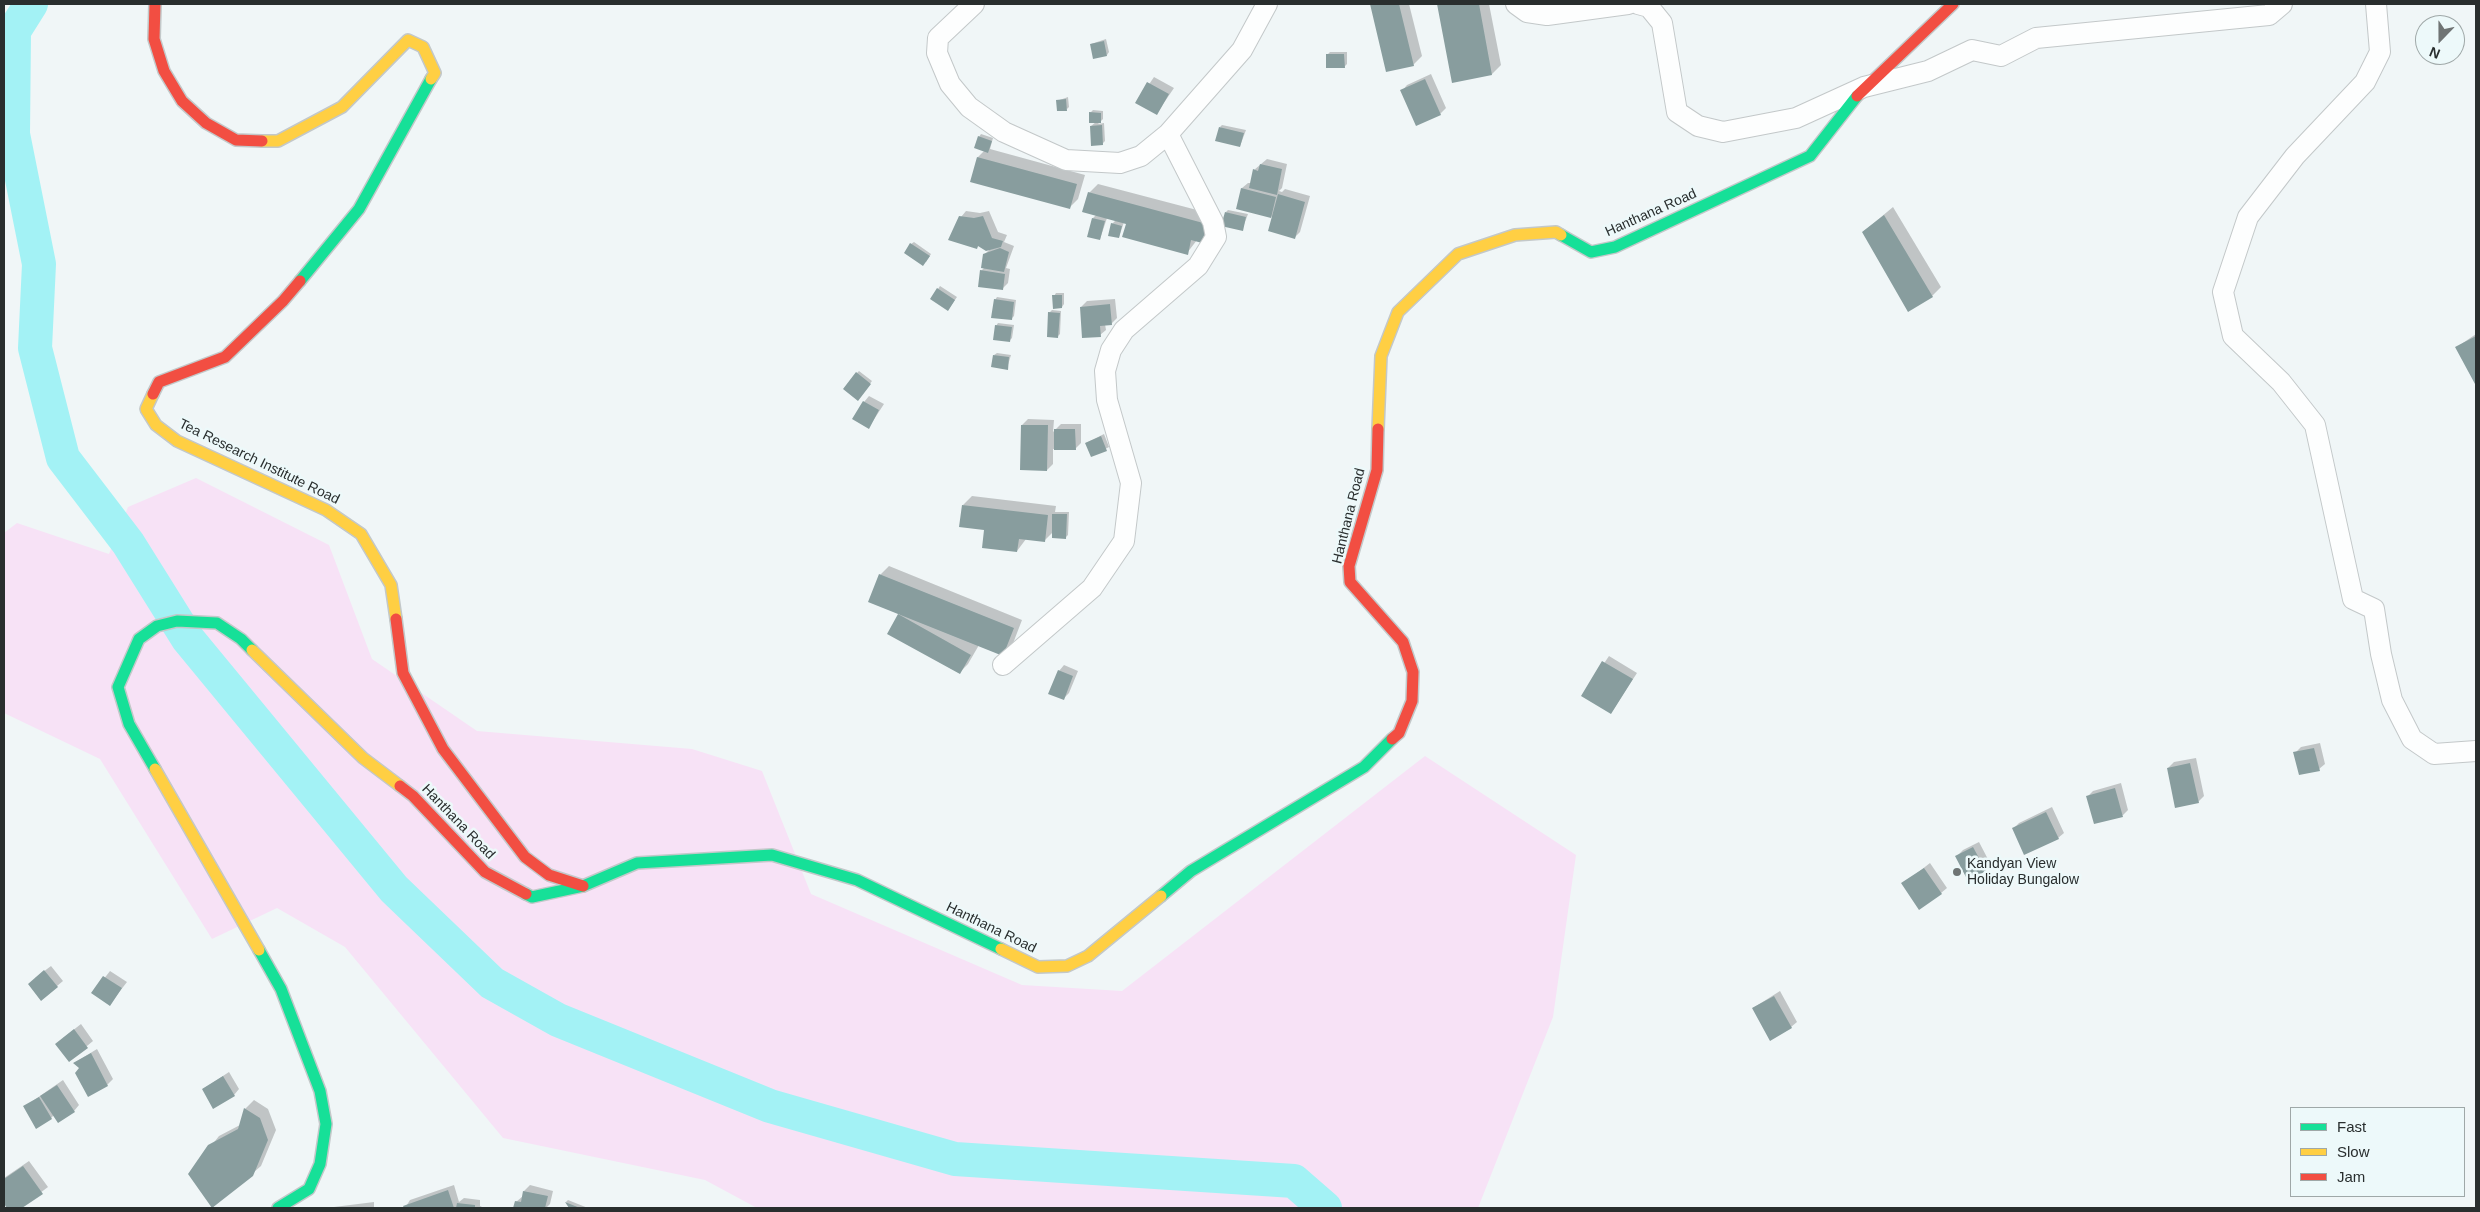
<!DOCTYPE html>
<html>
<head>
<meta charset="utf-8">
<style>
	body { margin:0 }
	#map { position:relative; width:2480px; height:1212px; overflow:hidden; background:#f0f6f7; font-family:Arial,sans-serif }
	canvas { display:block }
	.frame { position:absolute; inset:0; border:5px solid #292e2e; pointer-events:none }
	.legend { position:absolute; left:2290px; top:1107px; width:175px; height:90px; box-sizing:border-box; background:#edf9fa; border:1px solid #9fa8a8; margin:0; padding:6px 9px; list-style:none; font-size:15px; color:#292e2e }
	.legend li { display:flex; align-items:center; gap:10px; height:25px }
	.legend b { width:25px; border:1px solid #9fa8a8 }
	.north { position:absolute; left:2415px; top:15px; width:50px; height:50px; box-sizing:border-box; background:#edf9fa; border:1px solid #9fa8a8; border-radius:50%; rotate:202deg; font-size:14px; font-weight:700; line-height:20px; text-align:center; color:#292e2e }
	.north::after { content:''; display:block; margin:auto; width:18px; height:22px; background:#6f7474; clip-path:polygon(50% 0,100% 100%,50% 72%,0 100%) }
</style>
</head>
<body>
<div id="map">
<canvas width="2480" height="1212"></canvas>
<div class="frame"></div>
<ul class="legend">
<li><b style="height:6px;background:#16e098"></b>Fast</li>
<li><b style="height:6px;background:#ffcf43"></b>Slow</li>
<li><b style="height:6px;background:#f24e42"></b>Jam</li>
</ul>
<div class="north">N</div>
</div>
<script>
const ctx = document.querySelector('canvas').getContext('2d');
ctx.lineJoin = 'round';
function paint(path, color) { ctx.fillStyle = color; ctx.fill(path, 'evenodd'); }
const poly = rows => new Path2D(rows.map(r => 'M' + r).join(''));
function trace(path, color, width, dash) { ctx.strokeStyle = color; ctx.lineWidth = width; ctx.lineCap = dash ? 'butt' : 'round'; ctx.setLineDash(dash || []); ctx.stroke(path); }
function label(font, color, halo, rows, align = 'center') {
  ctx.font = font + ' Arial,sans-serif'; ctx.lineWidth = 5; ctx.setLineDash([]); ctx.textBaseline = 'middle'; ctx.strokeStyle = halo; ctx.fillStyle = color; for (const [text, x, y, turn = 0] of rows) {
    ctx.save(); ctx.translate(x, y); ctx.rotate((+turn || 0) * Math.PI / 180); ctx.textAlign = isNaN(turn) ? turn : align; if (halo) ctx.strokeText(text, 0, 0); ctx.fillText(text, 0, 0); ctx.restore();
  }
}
const green = poly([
	[196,478,329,545,372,659,477,731,692,749,762,771,811,894,1022,985,1122,991,1425,756,1576,855,1553,1017,1478,1208,757,1208,705,1180,503,1138,345,947,277,908,212,939,100,759,4,713,4,533,17,523,109,554,128,507]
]);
const shadow = poly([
	[1372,4,1409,4,1422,56,1413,65],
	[1438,4,1489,4,1501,65,1492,74,1453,81],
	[1106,39,1109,52,1107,55,1091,44],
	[1330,52,1347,52,1347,64,1344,67,1327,55],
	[1431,74,1446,108,1440,114,1402,91,1407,85],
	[1154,77,1174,88,1157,113,1137,102],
	[1068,97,1069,107,1067,109,1057,101],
	[1093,110,1103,111,1103,119,1098,124,1104,123,1105,141,1102,144,1091,126,1096,122,1090,113],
	[1222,125,1246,130,1240,146,1220,127],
	[981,134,993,138,990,149,1085,175,1078,199,1069,208,972,181,978,157,985,150,979,137],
	[1267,159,1287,164,1282,188,1279,191,1282,192,1285,189,1310,196,1300,232,1295,237,1273,217,1237,208,1242,188,1248,183,1251,183,1254,170],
	[1098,184,1216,215,1202,242,1197,240,1187,253,1124,222,1119,237,1112,224,1116,220,1107,218,1100,239,1093,218,1096,215,1089,193],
	[1893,207,1941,287,1932,296,1863,232],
	[1228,210,1248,214,1242,230,1226,212],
	[966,211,980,213,989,211,998,232,1007,235,1004,242,1014,246,1006,268,1010,269,1008,283,1002,289,981,271,984,268,984,255,991,248,979,245,976,248,961,217],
	[914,242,931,254,926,262,911,244],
	[940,286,957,297,948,310,938,289],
	[1056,293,1064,293,1064,304,1062,307,1054,296],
	[997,297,1016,300,1014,316,1011,319,995,300],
	[1115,299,1117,318,1111,324,1105,324,1106,330,1100,335,1081,307,1087,301],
	[1052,310,1061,311,1060,334,1058,336,1049,313],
	[998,323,1014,325,1012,338,1010,340,996,326],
	[2476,334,2476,381,2475,382,2457,347],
	[997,353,1011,355,1007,368,994,355],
	[859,371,872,381,860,397,857,373],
	[869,396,884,404,869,427,864,402],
	[1028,419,1054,420,1053,432,1061,424,1081,424,1081,443,1075,449,1053,449,1053,464,1047,470,1022,425],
	[1104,434,1109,447,1092,456,1086,443],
	[972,496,1056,506,1055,512,1069,512,1068,535,1066,537,1053,532,1044,541,1026,539,1017,551,986,529,963,505],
	[889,566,1022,620,1012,646,1003,655,979,645,968,664,959,673,889,634,900,614,880,575],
	[1609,656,1637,673,1611,713,1582,696],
	[1064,665,1078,671,1069,693,1063,699,1059,671],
	[2320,743,2325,764,2319,769,2295,753,2301,747],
	[2196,758,2204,796,2198,802,2168,768,2174,762],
	[2121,783,2128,810,2123,815,2095,823,2087,797,2093,791],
	[2052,807,2064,833,2058,838,2014,828,2019,823],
	[1979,842,1991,865,1985,870,1957,856,1963,850],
	[1930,863,1947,888,1941,893,1903,884],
	[51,966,63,981,57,986,35,978],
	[110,971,127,982,110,1004,93,993],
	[1780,991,1797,1022,1791,1027,1753,1008],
	[81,1024,93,1041,70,1060,63,1038],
	[97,1049,113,1079,107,1085,74,1063],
	[229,1072,239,1089,234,1095,203,1089],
	[63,1080,79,1105,74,1111,54,1115,51,1118,24,1107],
	[254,1100,268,1109,276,1130,261,1166,213,1207,189,1174,219,1136,240,1125,245,1109],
	[29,1161,48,1187,20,1208,8,1208,4,1202,4,1178],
	[454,1185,459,1202,464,1198,480,1200,480,1206,484,1208,405,1208,410,1200],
	[530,1185,553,1191,550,1204,546,1208,514,1208,516,1202,523,1196,524,1191],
	[568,1200,588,1208,570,1208,566,1202],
	[374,1202,374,1208,333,1208,334,1207]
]);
const river = poly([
	[31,4,14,31,13,134,39,264,35,348,63,458,128,543,188,639,394,889,492,983,558,1020,770,1106,955,1159,1294,1181,1325,1208]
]);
const building = poly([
	[1370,4,1399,4,1414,66,1386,72],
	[1437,4,1479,4,1492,75,1452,83],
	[1104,41,1107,56,1093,59,1090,44],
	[1326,54,1344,54,1345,68,1326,68],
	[1425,79,1441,115,1416,126,1400,90],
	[1147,82,1169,94,1157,115,1135,103],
	[1066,99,1067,111,1057,111,1056,100],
	[1089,112,1101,113,1101,123,1089,123],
	[1102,125,1103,145,1091,146,1090,126],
	[1219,127,1244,133,1240,147,1215,141],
	[978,136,992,141,988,153,974,148],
	[977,157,1077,184,1070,209,970,182],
	[1260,164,1282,169,1277,195,1249,188,1253,169,1258,171],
	[1241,188,1276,197,1271,218,1236,209],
	[1088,192,1207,224,1202,243,1191,240,1188,255,1122,237,1126,224,1082,212],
	[1278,194,1305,202,1295,239,1268,231],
	[1225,212,1246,217,1243,231,1221,226],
	[1884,215,1933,297,1908,312,1862,232],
	[959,216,974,218,983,216,992,238,1003,241,1001,247,986,251,978,246,977,249,948,240],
	[1092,218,1105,221,1100,240,1087,237],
	[1111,223,1122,226,1119,238,1108,236],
	[910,243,930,256,923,266,904,253],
	[1000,248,1009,252,1004,272,981,268,983,254],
	[980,270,1005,274,1003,290,978,287],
	[937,288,955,300,948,311,930,299],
	[1052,295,1062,295,1062,308,1053,309],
	[994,299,1014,302,1012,320,991,318],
	[1110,304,1112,325,1100,326,1101,337,1082,338,1080,307],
	[1048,312,1060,313,1058,338,1047,337],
	[995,325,1012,327,1010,342,993,340],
	[2476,336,2476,383,2475,384,2455,347],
	[993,355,1009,357,1008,370,991,367],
	[856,372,871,384,858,401,843,389],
	[863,401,879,410,869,429,852,419],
	[1021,425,1048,425,1047,471,1020,470],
	[1054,429,1075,429,1076,450,1054,450],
	[1101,436,1107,451,1091,457,1085,443],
	[962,505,1048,515,1045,542,1019,539,1017,552,982,548,984,530,959,527],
	[1052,514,1067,514,1066,539,1052,538],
	[879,574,1014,628,1003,656,868,602],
	[898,614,971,655,960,674,887,634],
	[1602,661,1633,679,1611,714,1581,696],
	[1058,670,1073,676,1064,700,1048,694],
	[2314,748,2320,771,2299,775,2293,752],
	[2190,763,2199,803,2175,808,2167,768],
	[2115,788,2123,817,2094,824,2086,796],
	[2046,812,2059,839,2024,855,2012,828],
	[1973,847,1986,871,1968,881,1955,856],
	[1924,868,1942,894,1919,910,1901,883],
	[44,970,58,987,41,1001,28,984],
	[103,976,122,988,110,1006,91,993],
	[1774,996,1792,1028,1770,1041,1752,1008],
	[74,1029,88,1048,69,1062,55,1044],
	[91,1053,108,1086,88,1097,75,1073,79,1068,73,1063],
	[223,1076,235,1096,213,1109,202,1089],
	[57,1085,75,1112,58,1123,40,1096],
	[39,1097,52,1119,36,1129,23,1106],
	[244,1108,260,1118,268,1140,253,1176,212,1208,188,1174,208,1145,238,1129],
	[23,1166,43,1194,22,1208,7,1208,4,1204,4,1179],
	[448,1190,454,1208,404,1208,403,1206],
	[523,1191,548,1196,545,1208,513,1208,515,1201,521,1202],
	[565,1202,580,1208,569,1208],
	[457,1203,475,1205,475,1208,456,1208]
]);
const street = poly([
	[974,4,938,38,937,53,950,84,969,107,1004,132,1066,160,1120,163,1141,156,1168,134,1242,50,1267,4],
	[1516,4,1527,12,1547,15,1628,4],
	[1638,4,1649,7,1662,23,1677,112,1698,126,1723,132,1796,118,1864,87,1928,71,1972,50,2001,56,2036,38,2269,15,2282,4],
	[2376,4,2380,52,2365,82,2295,156,2248,217,2223,292,2233,336,2281,382,2315,425,2353,599,2374,609,2381,654,2392,700,2412,739,2434,754,2476,751],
	[1003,665,1092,588,1124,541,1131,483,1107,400,1105,371,1111,350,1124,330,1198,266,1216,237,1213,222,1168,134]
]);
const fast = poly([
	[1561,235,1591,252,1615,247,1810,156,1857,96],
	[300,281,359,209,431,79],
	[155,769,129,724,118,687,139,639,157,626,177,621,217,623,241,639,252,650],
	[526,894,532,897,583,886,637,863,772,855,857,880,1001,949],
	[1161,896,1191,871,1364,767,1392,739],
	[259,950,281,989,320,1091,326,1124,320,1164,309,1189,278,1208]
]);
const slow = poly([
	[262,141,278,141,342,107,408,40,423,47,435,73,431,79],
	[153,394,146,409,156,425,177,441,326,510,361,534,391,585,396,619],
	[1378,429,1381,356,1398,312,1458,254,1515,235,1556,232,1561,235],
	[252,650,363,758,400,786],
	[155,769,259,950],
	[1001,949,1038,967,1067,966,1088,956,1161,896]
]);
const jam = poly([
	[155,4,154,39,164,71,182,101,206,123,236,140,262,141],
	[1857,96,1953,4],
	[153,394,159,382,225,357,283,301,300,281],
	[1378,429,1377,470,1349,566,1350,582,1403,642,1413,672,1412,701,1399,733,1392,739],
	[396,619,403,673,443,749,525,857,549,875,583,886],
	[400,786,413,796,485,872,526,894]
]);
const markers = [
	[1957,872,5,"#6f7474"]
];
const streetNames = [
	["Hanthana Road",1651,213,-24],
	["Tea Research Institute Road",259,462,26],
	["Hanthana Road",1349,516,-76],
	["Hanthana Road",458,822,46],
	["Hanthana Road",991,928,26]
];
const poiNames = [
	["Kandyan View",1967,864],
	["Holiday Bungalow",1967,880]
];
paint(green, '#f7e2f6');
paint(shadow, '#0003');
trace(river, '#a3f2f5', 34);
paint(building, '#889d9e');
trace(street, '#c3c8c9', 22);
trace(fast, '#c3c8c9', 14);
trace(slow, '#c3c8c9', 14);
trace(jam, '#c3c8c9', 14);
trace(street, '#fdfefe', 20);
trace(fast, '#16e098', 11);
trace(slow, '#ffcf43', 11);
trace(jam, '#f24e42', 11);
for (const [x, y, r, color] of markers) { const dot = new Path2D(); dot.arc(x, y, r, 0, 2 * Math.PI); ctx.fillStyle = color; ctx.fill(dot); trace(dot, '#edf9fa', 2); }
label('14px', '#292e2e', '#edf9fa', streetNames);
label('14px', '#292e2e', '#edf9fa', poiNames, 'left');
</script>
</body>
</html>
